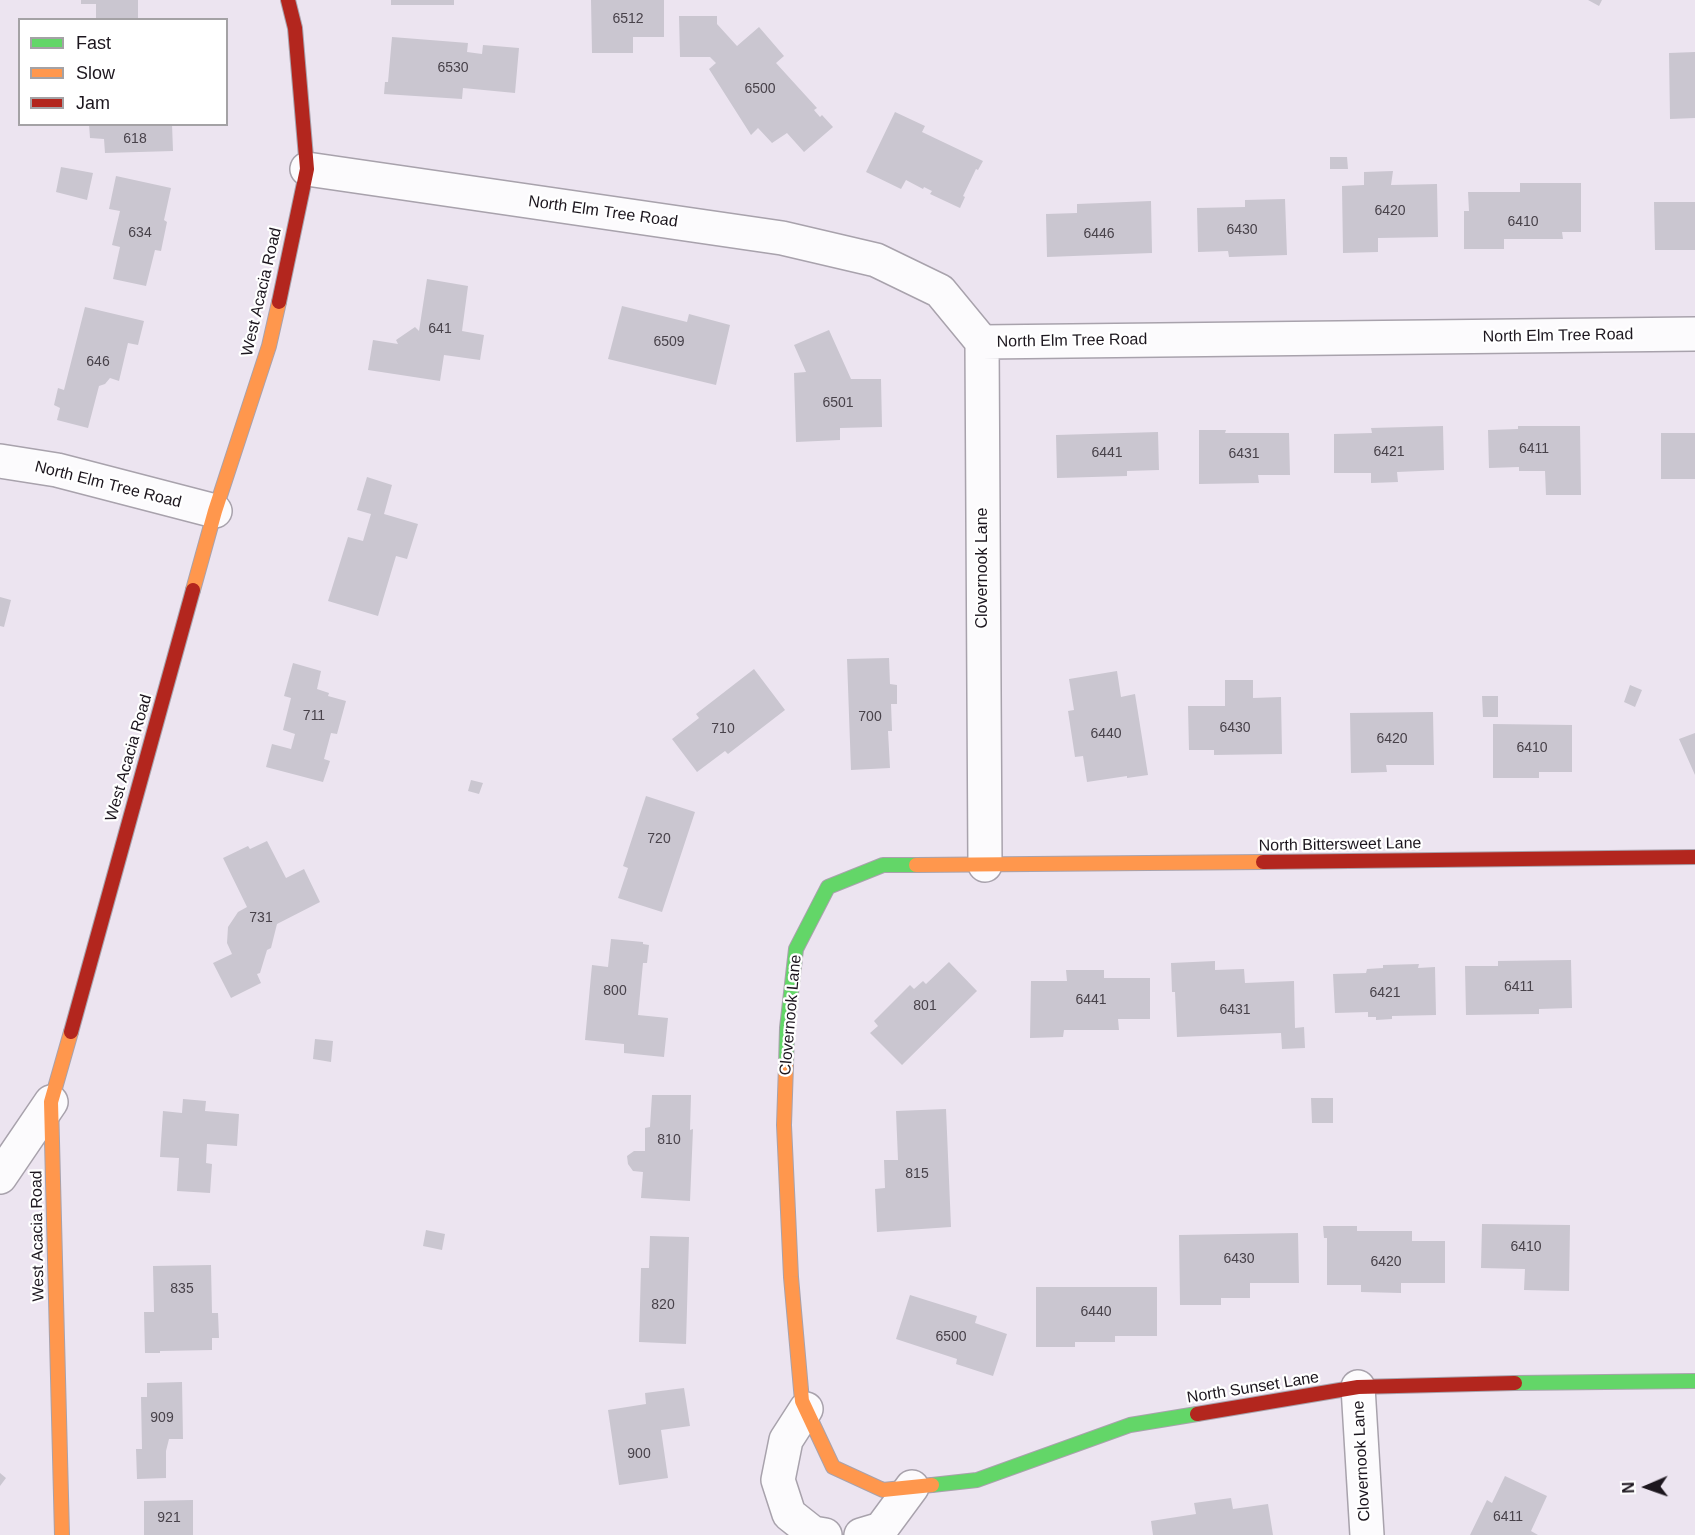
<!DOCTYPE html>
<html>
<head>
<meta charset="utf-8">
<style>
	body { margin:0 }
	#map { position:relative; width:1695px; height:1535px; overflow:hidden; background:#ece4f0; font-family:Arial,sans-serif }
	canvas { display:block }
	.legend { position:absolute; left:18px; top:18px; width:210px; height:108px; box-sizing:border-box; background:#fff; border:2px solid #a4a2a5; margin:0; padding:8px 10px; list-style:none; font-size:18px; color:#1c161e }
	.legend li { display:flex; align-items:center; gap:12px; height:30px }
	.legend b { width:30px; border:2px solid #a4a2a5 }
	.north { position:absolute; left:1617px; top:1457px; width:60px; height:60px; -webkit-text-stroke:4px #fff; paint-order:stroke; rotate:268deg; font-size:16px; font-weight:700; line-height:24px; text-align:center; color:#1c161e }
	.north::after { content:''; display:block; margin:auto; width:21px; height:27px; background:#1c161e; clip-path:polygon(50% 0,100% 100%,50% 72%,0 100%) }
</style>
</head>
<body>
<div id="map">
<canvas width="1695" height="1535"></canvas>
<ul class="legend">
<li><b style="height:8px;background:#63d668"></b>Fast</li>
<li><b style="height:8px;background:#ff974d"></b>Slow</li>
<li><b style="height:8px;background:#b3261e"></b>Jam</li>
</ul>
<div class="north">N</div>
</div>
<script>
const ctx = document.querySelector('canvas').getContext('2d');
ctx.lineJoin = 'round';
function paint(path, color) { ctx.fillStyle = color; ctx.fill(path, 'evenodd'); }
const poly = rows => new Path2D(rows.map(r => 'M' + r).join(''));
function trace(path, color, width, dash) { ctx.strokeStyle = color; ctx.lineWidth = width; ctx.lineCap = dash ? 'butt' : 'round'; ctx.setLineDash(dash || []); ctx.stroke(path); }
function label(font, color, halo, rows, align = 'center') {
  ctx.font = font + ' Arial,sans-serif'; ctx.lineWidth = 4.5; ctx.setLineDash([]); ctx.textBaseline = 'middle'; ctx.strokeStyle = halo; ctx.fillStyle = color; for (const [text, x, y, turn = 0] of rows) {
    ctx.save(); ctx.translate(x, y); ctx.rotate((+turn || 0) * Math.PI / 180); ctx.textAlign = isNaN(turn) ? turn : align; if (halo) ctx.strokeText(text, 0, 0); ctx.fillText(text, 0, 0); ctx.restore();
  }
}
const building = poly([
	[81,0,138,0,138,20,96,20,96,4,81,4],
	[391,0,454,0,454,5,391,5],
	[591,0,664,0,664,37,633,37,633,53,592,53],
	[1588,0,1602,0,1599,6],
	[679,16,717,16,717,24,737,46,759,27,784,56,776,63,817,108,814,110,820,117,822,115,833,127,804,152,787,133,772,143,758,128,751,135,709,69,716,63,710,57,680,57],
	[392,37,468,43,467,52,482,54,483,45,519,48,515,93,463,88,462,99,384,94,385,82,388,82],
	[1695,52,1695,118,1670,119,1669,53],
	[895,112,925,126,922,132,983,161,978,170,976,169,963,196,965,197,960,208,930,194,932,191,924,187,923,189,906,180,901,189,866,172],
	[89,124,172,124,173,151,105,153,104,139,90,138],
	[1330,157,1347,157,1348,169,1330,169],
	[61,167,93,173,87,200,56,192],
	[1393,171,1391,185,1437,184,1438,237,1378,238,1378,252,1343,253,1342,186,1364,185,1364,172],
	[116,176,171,188,164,220,167,222,161,251,155,250,146,286,113,279,120,247,112,245,120,211,109,209],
	[1520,183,1581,183,1581,232,1562,232,1563,239,1504,239,1504,249,1464,249,1464,211,1469,211,1468,192,1520,192],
	[1285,199,1287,255,1229,257,1228,251,1198,252,1197,208,1245,207,1245,200],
	[1151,201,1152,253,1047,257,1046,214,1077,213,1077,204],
	[1654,202,1695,202,1695,250,1655,250],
	[427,279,468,286,462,331,484,335,480,360,444,355,440,381,368,370,373,340,398,344,396,340,415,327,419,331],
	[622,306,687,322,689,314,730,325,716,385,608,359],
	[85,307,144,321,138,345,128,343,119,381,110,378,105,384,99,386,88,428,57,420,60,408,54,405,58,388,64,390],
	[829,330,851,379,881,379,882,427,840,428,840,440,796,442,794,373,806,372,794,345],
	[1443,426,1444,470,1397,472,1398,482,1371,483,1371,473,1334,473,1334,434,1372,433,1371,428],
	[1518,426,1580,426,1581,495,1546,495,1545,471,1519,471,1519,467,1489,468,1488,430,1518,429],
	[1199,430,1226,430,1225,433,1289,433,1290,475,1258,475,1259,483,1199,484],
	[1158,432,1159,470,1127,471,1127,476,1057,478,1056,435],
	[1661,433,1695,433,1695,479,1661,479],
	[367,477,392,485,384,514,418,524,407,559,396,556,378,616,328,601,348,537,363,541,371,514,357,510],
	[0,597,11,600,4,627,0,626],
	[889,658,890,684,897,685,897,704,891,704,892,731,888,731,890,768,851,770,847,659],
	[293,663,321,671,317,689,329,693,328,696,346,701,337,734,331,733,324,759,330,761,323,782,266,767,272,744,291,749,295,734,283,730,291,698,284,696],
	[754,669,785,710,728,754,725,751,697,772,672,739,699,718,696,714],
	[1117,671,1121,697,1135,694,1148,775,1127,778,1127,776,1087,782,1083,756,1075,757,1068,711,1074,710,1069,679],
	[1225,680,1253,680,1253,698,1281,697,1282,754,1214,755,1214,750,1189,750,1188,706,1225,706],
	[1630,685,1642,690,1635,707,1624,702],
	[1482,696,1498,696,1498,717,1483,717],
	[1433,712,1434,765,1386,765,1387,772,1351,773,1350,713],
	[1493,724,1572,725,1572,772,1539,772,1539,778,1493,778],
	[1695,733,1695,775,1679,739],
	[471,780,483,783,479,794,468,791],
	[646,796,695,812,662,912,618,898,628,868,623,866],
	[267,841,286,878,304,869,320,902,277,924,271,948,267,950,260,973,257,974,261,983,231,998,213,963,232,954,227,943,228,927,238,912,247,907,223,858,248,846,250,849],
	[611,939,643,942,643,944,649,945,647,963,643,963,638,1015,668,1018,664,1057,624,1053,624,1044,585,1040,592,965,608,967],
	[1571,960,1572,1008,1539,1009,1539,1014,1466,1015,1465,966,1498,966,1498,961],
	[1215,961,1215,970,1244,969,1245,983,1294,981,1295,1028,1304,1027,1305,1048,1282,1049,1281,1033,1177,1037,1175,992,1172,992,1171,963],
	[949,962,977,991,902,1065,870,1033,878,1026,874,1021,910,985,914,989,923,981,926,984],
	[1419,964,1418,968,1435,967,1436,1015,1392,1016,1392,1019,1376,1020,1376,1017,1368,1017,1368,1012,1335,1013,1333,974,1366,973,1367,969,1383,968,1383,965],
	[1066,970,1104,970,1104,978,1150,978,1150,1019,1118,1019,1119,1030,1064,1030,1063,1037,1030,1038,1031,981,1067,981],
	[315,1039,333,1041,331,1062,313,1059],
	[652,1095,691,1095,690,1130,693,1129,690,1201,641,1198,643,1172,633,1171,628,1164,627,1156,634,1151,645,1151,645,1128,650,1127],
	[1311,1098,1333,1098,1333,1123,1312,1123],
	[183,1099,206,1101,205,1111,239,1114,237,1146,207,1144,206,1163,212,1164,210,1193,177,1191,179,1158,160,1157,163,1111,182,1113],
	[946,1109,951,1227,877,1232,875,1189,885,1188,884,1160,898,1160,896,1111],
	[1482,1224,1570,1225,1569,1291,1524,1290,1525,1269,1481,1268],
	[1323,1226,1357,1226,1357,1231,1412,1231,1412,1241,1445,1241,1445,1283,1401,1283,1401,1293,1361,1292,1361,1285,1327,1285,1327,1238,1324,1238],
	[426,1230,445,1234,442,1250,423,1246],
	[1298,1233,1299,1283,1250,1283,1250,1298,1221,1298,1221,1305,1180,1305,1179,1235],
	[650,1236,689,1237,686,1344,639,1342,641,1268,649,1268],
	[211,1265,212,1313,218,1313,219,1338,212,1338,212,1350,160,1351,160,1353,145,1353,144,1312,154,1312,153,1266],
	[1036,1287,1157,1287,1157,1336,1115,1336,1115,1342,1075,1342,1075,1347,1036,1347],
	[910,1295,977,1316,975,1323,1007,1334,993,1376,956,1364,957,1359,896,1339],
	[182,1382,183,1439,169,1439,166,1451,166,1478,137,1479,136,1449,142,1449,141,1397,147,1397,147,1383],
	[684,1388,690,1426,661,1430,668,1478,619,1485,608,1410,646,1404,645,1393],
	[0,1473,6,1478,0,1486],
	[1505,1476,1547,1496,1531,1531,1538,1535,1470,1535,1487,1500,1492,1503],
	[1231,1498,1233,1509,1268,1504,1273,1535,1153,1535,1151,1521,1196,1514,1194,1503],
	[193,1500,193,1535,144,1535,144,1501]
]);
const street = poly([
	[307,169,782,238,876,260,940,291,982,342,1695,334],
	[982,342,985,865],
	[0,461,57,470,215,511],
	[0,1177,51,1102],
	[1358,1387,1367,1535],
	[806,1409,786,1440,778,1480,789,1514,813,1533,825,1535],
	[861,1535,881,1529,912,1487]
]);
const fast = poly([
	[786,1065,787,1028,796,949,828,887,883,865,916,865],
	[1515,1383,1695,1381],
	[932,1485,977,1480,1130,1425,1197,1414]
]);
const slow = poly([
	[193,590,215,511,269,346,279,302],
	[916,865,1263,862],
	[786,1065,784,1125,791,1277,802,1401,833,1467,883,1490,932,1485],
	[62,1535,51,1102,71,1032]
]);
const jam = poly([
	[279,302,307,169,295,28,288,0],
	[1263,862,1695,857],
	[71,1032,193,590],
	[1197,1414,1358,1387,1515,1383]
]);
const numberNames = [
	["6512",628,19],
	["6530",453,68],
	["6500",760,89],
	["618",135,139],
	["6420",1390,211],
	["6410",1523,222],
	["6430",1242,230],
	["634",140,233],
	["6446",1099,234],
	["641",440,329],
	["6509",669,342],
	["646",98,362],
	["6501",838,403],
	["6411",1534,449],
	["6421",1389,452],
	["6441",1107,453],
	["6431",1244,454],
	["711",314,716],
	["700",870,717],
	["6430",1235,728],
	["710",723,729],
	["6440",1106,734],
	["6420",1392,739],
	["6410",1532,748],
	["720",659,839],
	["731",261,918],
	["6411",1519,987],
	["800",615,991],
	["6421",1385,993],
	["6441",1091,1000],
	["801",925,1006],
	["6431",1235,1010],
	["810",669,1140],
	["815",917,1174],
	["6410",1526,1247],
	["6430",1239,1259],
	["6420",1386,1262],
	["835",182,1289],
	["820",663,1305],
	["6440",1096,1312],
	["6500",951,1337],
	["909",162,1418],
	["900",639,1454],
	["6411",1508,1517],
	["921",169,1518]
];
const streetNames = [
	["North Elm Tree Road",603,212,8],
	["West Acacia Road",262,292,-77],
	["North Elm Tree Road",1558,336,-1],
	["North Elm Tree Road",1072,341,-1],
	["North Elm Tree Road",108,485,14],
	["Clovernook Lane",983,568,-90],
	["West Acacia Road",129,758,-74],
	["North Bittersweet Lane",1340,845,-1],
	["Clovernook Lane",791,1015,-85],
	["West Acacia Road",38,1236,-91],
	["North Sunset Lane",1253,1388,-9],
	["Clovernook Lane",1362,1461,-93]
];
paint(building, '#cac6d0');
trace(street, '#a8a2ac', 36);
trace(fast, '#a8a2ac', 16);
trace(slow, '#a8a2ac', 16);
trace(jam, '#a8a2ac', 16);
trace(street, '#fcfbfd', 33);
trace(fast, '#63d668', 14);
trace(slow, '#ff974d', 14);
trace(jam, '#b3261e', 14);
label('14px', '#48424a', null, numberNames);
label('16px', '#1c161e', '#fff', streetNames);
</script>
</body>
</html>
